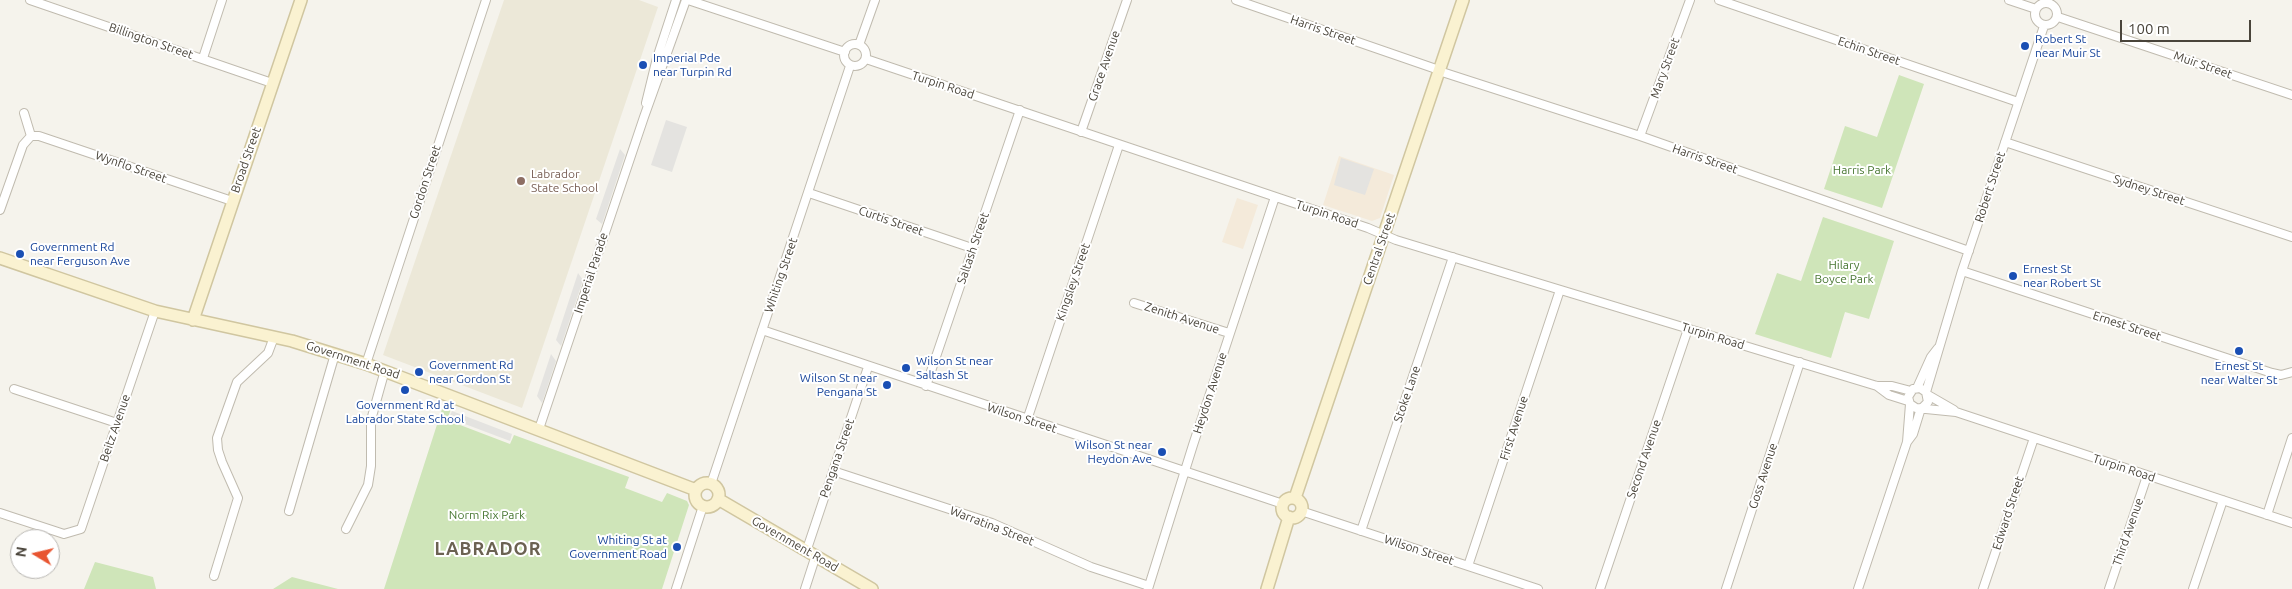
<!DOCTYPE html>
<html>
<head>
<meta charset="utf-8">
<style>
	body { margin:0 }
	#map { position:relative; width:2292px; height:589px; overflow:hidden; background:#f5f3ec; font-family:Ubuntu,sans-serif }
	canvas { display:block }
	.north { position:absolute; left:10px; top:529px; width:50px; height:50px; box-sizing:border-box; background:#fff; border:1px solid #b6b4b0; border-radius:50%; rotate:279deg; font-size:14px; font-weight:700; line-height:20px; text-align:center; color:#49443a }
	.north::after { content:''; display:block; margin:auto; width:18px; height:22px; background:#e85531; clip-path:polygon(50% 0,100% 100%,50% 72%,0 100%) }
	.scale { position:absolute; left:2120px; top:20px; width:131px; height:22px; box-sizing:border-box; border:2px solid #49443a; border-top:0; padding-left:6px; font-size:15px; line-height:18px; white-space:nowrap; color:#49443a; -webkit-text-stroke:4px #fff; paint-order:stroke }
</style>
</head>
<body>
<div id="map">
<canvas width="2292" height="589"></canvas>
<div class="north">N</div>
<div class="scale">100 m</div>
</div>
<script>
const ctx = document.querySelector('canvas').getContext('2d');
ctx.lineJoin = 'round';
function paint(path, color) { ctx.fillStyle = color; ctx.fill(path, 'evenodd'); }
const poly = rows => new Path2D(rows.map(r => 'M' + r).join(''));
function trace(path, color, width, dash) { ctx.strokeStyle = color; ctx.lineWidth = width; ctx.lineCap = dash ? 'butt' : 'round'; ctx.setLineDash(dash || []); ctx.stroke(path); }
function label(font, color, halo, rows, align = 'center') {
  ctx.font = font + ' Ubuntu,sans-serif'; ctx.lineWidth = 4; ctx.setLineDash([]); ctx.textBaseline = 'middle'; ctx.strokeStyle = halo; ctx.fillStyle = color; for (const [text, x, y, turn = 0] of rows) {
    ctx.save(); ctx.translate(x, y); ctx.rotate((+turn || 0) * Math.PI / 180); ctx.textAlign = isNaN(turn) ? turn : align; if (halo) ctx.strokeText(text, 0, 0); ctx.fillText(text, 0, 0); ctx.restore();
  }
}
const commercial = poly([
	[1339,156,1394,175,1380,218,1372,221,1323,205],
	[1237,198,1258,205,1243,249,1222,242]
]);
const education = poly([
	[504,0,639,0,658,7,522,408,383,355]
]);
const green = poly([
	[1899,75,1924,84,1882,208,1824,189,1845,126,1877,137],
	[1823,217,1894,241,1869,319,1845,312,1831,358,1755,334,1777,273,1801,281],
	[443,406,451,409,447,420,510,444,514,435,629,477,625,488,662,502,667,493,687,501,689,505,662,589,384,589],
	[95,562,153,577,156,589,84,589],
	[292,577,338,589,273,589]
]);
const parking = poly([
	[666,120,687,127,672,172,651,165],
	[620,149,625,155,602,224,596,219],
	[1341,158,1374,169,1365,195,1334,185],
	[578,273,583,280,561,346,556,340],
	[551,354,556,361,542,403,537,396],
	[452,411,512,434,510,441,449,418]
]);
const street = poly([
	[30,0,272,83],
	[688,0,845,52],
	[1236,0,1439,70],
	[1719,0,2018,102],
	[2009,0,2036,9],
	'2035 14a11 11 0 1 1 22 0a11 11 0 1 1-22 0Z',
	[2058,17,2292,95],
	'844 55a11 11 0 1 1 22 0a11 11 0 1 1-22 0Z',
	[859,45,875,0],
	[203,58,222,0],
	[866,59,1368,228,1396,240,1877,386,1892,386,1911,391],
	[1439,71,1640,136,1969,251],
	[646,103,657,58,676,0],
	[24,113,31,136],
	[1081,132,1127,0],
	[31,136,39,136,232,201],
	[1640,136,1690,0],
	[2005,142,2292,237],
	[809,193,972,248],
	[0,210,23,145,31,136],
	[1962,271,2272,373,2281,375,2292,372],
	[1134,303,1229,333],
	[762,330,1283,504],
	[366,364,486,0],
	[926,386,1020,110],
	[1877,386,1889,395,1908,401],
	[1917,388,1931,357,1938,348],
	[14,389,117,423],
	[1926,392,1962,271,2044,26],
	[1928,395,1954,410],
	[1923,407,1928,402,1926,392,1920,388,1913,389,1908,397,1910,404,1916,408,1956,412,2292,523],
	[1027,420,1119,145],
	[539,429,644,117,686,0],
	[1907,442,1913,434,1921,408],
	[833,471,992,523,1091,567,1149,586],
	[711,484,850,66],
	[289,511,335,354],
	[1301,511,1538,589],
	[0,513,64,534,81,529,155,311],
	[2267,515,2292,438],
	[346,529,368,485,371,466,371,420,385,370],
	[1361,531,1453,257],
	[807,549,868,367],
	[1468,566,1560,290],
	[214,576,238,498,222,462,218,450,217,438,237,382,268,353,274,337],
	[676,589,703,506],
	[805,589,816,555],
	[1148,589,1193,445,1275,197],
	[1600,589,1688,329],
	[1726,589,1800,362],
	[1858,589,1907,442,1910,404],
	[1983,589,2034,438],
	[2109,589,2147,476],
	[2193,589,2223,500]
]);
const secondary = poly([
	[0,258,155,311,292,341,366,364,696,490],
	[193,320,301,0],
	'695 495a12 12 0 1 1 24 0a12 12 0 1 1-24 0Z',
	[1295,498,1463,0],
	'1282 508a10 10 0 1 1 20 0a10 10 0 1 1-20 0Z',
	[718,499,872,589],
	[1267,589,1289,517]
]);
const markers = [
	[2025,46,5,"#1a4fb4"],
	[643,65,5,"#1a4fb4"],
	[521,181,5,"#8d6e63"],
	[20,254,5,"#1a4fb4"],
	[2013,276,5,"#1a4fb4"],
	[2239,351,5,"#1a4fb4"],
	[906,368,5,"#1a4fb4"],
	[419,372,5,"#1a4fb4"],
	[887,385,5,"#1a4fb4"],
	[405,390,5,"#1a4fb4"],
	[1162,452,5,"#1a4fb4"],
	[677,547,5,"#1a4fb4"]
];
const streetNames = [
	["Harris Street",1323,30,19],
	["Billington Street",151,41,19],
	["Echin Street",1869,51,19],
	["Muir Street",2203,65,19],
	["Grace Avenue",1104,66,-71],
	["Mary Street",1665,68,-70],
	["Turpin Road",943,85,18],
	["Harris Street",1705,159,19],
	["Broad Street",246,160,-71],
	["Wynflo Street",131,167,19],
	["Gordon Street",425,182,-72],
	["Robert Street",1990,187,-72],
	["Sydney Street",2149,190,18],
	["Turpin Road",1327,214,18],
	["Curtis Street",891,221,19],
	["Saltash Street",973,248,-71],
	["Central Street",1379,249,-71],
	["Imperial Parade",591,273,-72],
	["Whiting Street",781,275,-71],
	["Kingsley Street",1073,282,-71],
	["Zenith Avenue",1182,318,18],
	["Ernest Street",2127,326,18],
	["Turpin Road",1713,336,17],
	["Government Road",353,360,18],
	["Heydon Avenue",1210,393,-72],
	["Stoke Lane",1407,394,-71],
	["Wilson Street",1022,418,18],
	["Beitz Avenue",115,428,-71],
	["First Avenue",1514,428,-72],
	["Pengana Street",837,458,-71],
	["Second Avenue",1644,459,-71],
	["Turpin Road",2124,468,18],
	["Goss Avenue",1763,476,-72],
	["Edward Street",2008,513,-72],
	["Warratina Street",992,526,21],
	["Third Avenue",2128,532,-71],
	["Government Road",795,544,30],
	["Wilson Street",1419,550,18]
];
const transitNames = [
	["Robert St",2035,39],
	["near Muir St",2035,53],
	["Imperial Pde",653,58],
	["near Turpin Rd",653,72],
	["Government Rd",30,247],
	["near Ferguson Ave",30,261],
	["Ernest St",2023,269],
	["near Robert St",2023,283],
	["Wilson St near",916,361],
	["Saltash St",916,375],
	["Government Rd",429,365],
	["near Gordon St",429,379],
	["Ernest St",2239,366,"center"],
	["near Walter St",2239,380,"center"],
	["Wilson St near",877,378,"right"],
	["Pengana St",877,392,"right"],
	["Government Rd at",405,405,"center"],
	["Labrador State School",405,419,"center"],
	["Wilson St near",1152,445,"right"],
	["Heydon Ave",1152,459,"right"],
	["Whiting St at",667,540,"right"],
	["Government Road",667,554,"right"]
];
const parkNames = [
	["Harris Park",1862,170],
	["Hilary",1844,265],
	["Boyce Park",1844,279],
	["Norm Rix Park",487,515]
];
const educationNames = [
	["Labrador",531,174],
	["State School",531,188]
];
const districtNames = [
	["LABRADOR",488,549]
];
paint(commercial, '#f4eada');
paint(education, '#ece8d8');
paint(green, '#cfe5b9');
paint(parking, '#e4e3e0');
trace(street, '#c0bbaf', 10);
trace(secondary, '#d0c6a0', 14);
trace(street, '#fff', 8);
trace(secondary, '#faf2d1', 11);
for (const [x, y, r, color] of markers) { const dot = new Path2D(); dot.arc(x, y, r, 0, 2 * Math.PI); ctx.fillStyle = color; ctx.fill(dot); trace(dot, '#fff', 2); }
label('12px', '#49443a', '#fff', streetNames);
label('12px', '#164399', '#fff', transitNames, 'left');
label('12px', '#487732', '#fff', parkNames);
label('12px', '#785e54', '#fff', educationNames, 'left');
ctx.letterSpacing = '1px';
label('bold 18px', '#6b6252', '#fff', districtNames);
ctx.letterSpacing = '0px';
</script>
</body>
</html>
